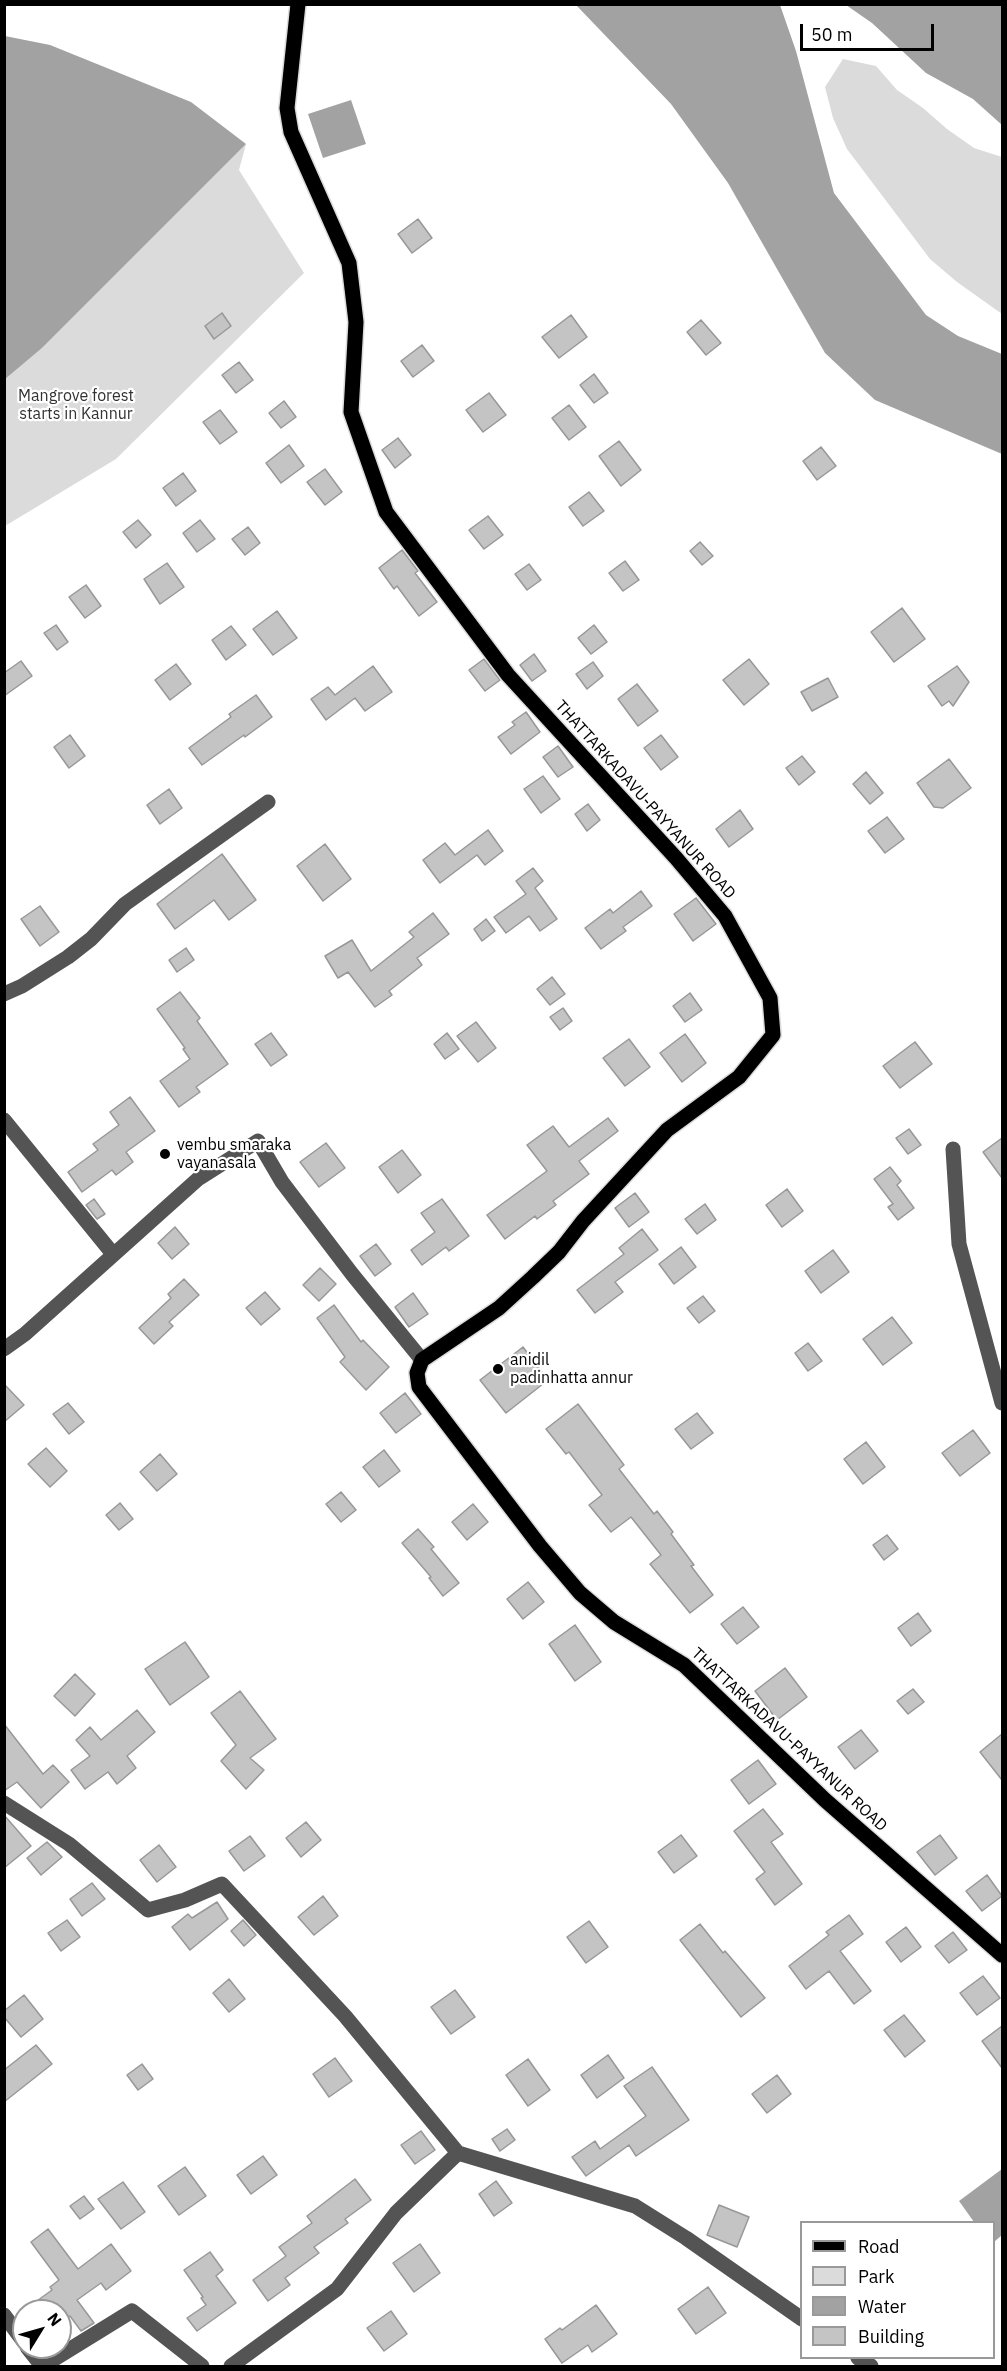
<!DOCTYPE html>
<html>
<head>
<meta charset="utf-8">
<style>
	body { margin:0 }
	#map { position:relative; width:1007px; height:2371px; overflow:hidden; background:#fff; font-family:"IBM Plex Sans",sans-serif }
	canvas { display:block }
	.frame { position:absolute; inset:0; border:6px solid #000; pointer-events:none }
	.legend { position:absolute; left:800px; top:2221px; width:195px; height:138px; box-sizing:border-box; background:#fff; border:2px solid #999; margin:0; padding:8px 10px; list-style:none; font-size:18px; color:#000 }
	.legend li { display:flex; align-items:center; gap:12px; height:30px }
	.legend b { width:30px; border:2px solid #999 }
	.north { position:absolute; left:12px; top:2299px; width:60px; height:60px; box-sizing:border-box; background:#fff; border:2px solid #999; border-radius:50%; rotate:53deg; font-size:16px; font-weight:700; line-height:24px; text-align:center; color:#000 }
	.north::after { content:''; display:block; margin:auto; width:21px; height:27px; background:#000; clip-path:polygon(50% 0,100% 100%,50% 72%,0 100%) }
	.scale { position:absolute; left:800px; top:24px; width:134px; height:27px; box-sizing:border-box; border:3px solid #000; border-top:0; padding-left:8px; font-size:18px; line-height:21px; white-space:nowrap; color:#000; -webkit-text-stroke:4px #fff; paint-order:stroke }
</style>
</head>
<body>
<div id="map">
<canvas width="1007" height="2371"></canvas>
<div class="frame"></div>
<ul class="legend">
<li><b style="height:8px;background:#000"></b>Road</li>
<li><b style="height:16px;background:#dbdbdb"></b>Park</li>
<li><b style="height:16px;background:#a2a2a2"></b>Water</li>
<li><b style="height:16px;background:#c4c4c4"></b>Building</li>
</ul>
<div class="north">N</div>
<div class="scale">50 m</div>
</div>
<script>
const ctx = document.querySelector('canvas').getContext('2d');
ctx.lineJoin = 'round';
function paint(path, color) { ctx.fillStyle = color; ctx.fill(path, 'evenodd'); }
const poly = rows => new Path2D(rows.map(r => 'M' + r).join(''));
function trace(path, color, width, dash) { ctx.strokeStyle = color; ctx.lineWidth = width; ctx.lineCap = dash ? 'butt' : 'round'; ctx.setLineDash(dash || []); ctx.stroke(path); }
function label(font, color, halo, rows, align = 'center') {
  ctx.font = font + ' "IBM Plex Sans",sans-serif'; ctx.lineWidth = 4.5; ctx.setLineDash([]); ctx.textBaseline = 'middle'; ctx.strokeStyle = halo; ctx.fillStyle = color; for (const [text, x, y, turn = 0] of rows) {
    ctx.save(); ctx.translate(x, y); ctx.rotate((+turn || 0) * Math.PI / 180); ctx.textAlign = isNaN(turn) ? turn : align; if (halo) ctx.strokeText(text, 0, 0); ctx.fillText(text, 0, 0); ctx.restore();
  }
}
const green = poly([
	[843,59,876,66,897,90,923,108,947,129,974,148,1002,157,1002,314,957,282,930,259,847,149,833,118,825,87],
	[246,144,239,170,304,273,116,459,5,526,4,379,42,348]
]);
const water = poly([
	[576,5,780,5,796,51,834,193,926,315,958,336,1002,354,1002,454,875,400,825,353,728,183,671,104],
	[846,5,1002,5,1002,125,973,99,926,73,872,23],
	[5,36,50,45,191,102,246,144,42,348,5,379],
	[351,100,366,144,323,158,308,114],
	[1002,2169,1002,2235,994,2242,994,2222,974,2222,959,2201]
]);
const building = poly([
	[418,219,432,238,412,253,398,234,418,219],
	[222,313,231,326,214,339,205,326,222,313],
	[571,315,587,337,559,358,542,337,571,315],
	[701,320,721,343,706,355,687,332,701,320],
	[422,345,434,361,413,377,401,361,422,345],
	[239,362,253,380,236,393,222,375,239,362],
	[594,374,608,393,594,403,580,385,594,374],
	[489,393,506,415,483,432,466,410,489,393],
	[284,401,296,417,281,428,269,413,284,401],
	[569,405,586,427,569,440,552,418,569,405],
	[220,410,237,432,220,444,203,422,220,410],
	[398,438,411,455,395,468,382,450,398,438],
	[619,441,641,470,621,486,599,456,619,441],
	[289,445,304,466,281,483,266,463,289,445],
	[821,447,836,466,817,480,803,461,821,447],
	[325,469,342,492,325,505,307,482,325,469],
	[183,473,196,491,176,506,163,488,183,473],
	[589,492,604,511,583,526,569,507,589,492],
	[488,516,503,535,484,549,469,530,488,516],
	[138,520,151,535,136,548,123,532,138,520],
	[200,520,215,539,197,552,183,533,200,520],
	[248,527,260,543,245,555,232,539,248,527],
	[700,542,713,556,702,565,690,551,700,542],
	[402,550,418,571,415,573,437,602,419,616,397,586,394,589,379,568,402,550],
	[625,561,639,580,623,591,609,573,625,561],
	[167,563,184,587,160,604,144,579,167,563],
	[529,564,541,580,527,590,515,574,529,564],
	[86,585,101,606,85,618,69,597,86,585],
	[902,608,925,639,894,662,871,632,902,608],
	[277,611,297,638,273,655,253,629,277,611],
	[56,625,68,642,57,650,44,633,56,625],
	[594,625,607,642,591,654,578,638,594,625],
	[231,626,246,645,226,660,212,640,231,626],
	[534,654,546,671,532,681,520,665,534,654],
	[484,659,500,680,485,691,469,670,484,659],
	[749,659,769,684,744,705,723,680,749,659],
	[21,661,32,676,4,696,4,673,21,661],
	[593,662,603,676,587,689,576,674,593,662],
	[176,664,191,684,170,700,155,680,176,664],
	[373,666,392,692,365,711,355,698,326,720,311,699,328,687,335,695,373,666],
	[957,666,969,682,953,706,949,701,942,706,928,686,957,666],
	[828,678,838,697,812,711,801,692,828,678],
	[637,684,658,711,638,726,618,699,637,684],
	[256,695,272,717,245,737,244,735,202,765,189,748,231,717,229,714,256,695],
	[526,712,540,732,511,754,498,737,515,725,512,722,526,712],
	[70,735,85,756,69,768,54,747,70,735],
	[661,735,678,757,661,770,644,748,661,735],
	[558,746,573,767,558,777,543,757,558,746],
	[802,756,815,772,799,785,786,768,802,756],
	[949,759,971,788,943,808,934,807,917,783,949,759],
	[866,772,883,793,870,804,853,784,866,772],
	[543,776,560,799,541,813,524,789,543,776],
	[169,789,182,808,160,824,147,805,169,789],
	[588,804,600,820,587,831,575,814,588,804],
	[740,810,753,829,729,847,716,829,740,810],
	[887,817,904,839,885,853,868,831,887,817],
	[488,830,503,851,485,865,477,855,440,883,423,860,445,843,455,855,488,830],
	[325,844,351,879,323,901,297,866,325,844],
	[222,854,256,900,229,920,214,900,175,929,157,904,222,854],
	[533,868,543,881,535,888,557,919,540,931,529,916,506,933,494,917,526,894,516,881,533,868],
	[641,891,652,906,623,927,626,931,601,949,585,928,610,909,613,913,641,891],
	[696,898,716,924,693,941,674,914,696,898],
	[40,906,59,932,40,946,21,919,40,906],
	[433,913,449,934,417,958,422,965,389,991,392,995,375,1007,348,972,338,978,325,956,352,940,371,971,414,937,409,932,433,913],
	[486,919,495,931,482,941,474,929,486,919],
	[186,948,194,960,177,972,169,960,186,948],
	[552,977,565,994,550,1005,537,989,552,977],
	[180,992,200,1018,197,1021,228,1064,196,1087,200,1092,179,1107,160,1081,190,1059,183,1049,185,1048,157,1009,180,992],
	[690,993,702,1010,685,1022,673,1006,690,993],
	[563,1008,572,1021,560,1030,550,1017,563,1008],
	[476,1022,496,1048,478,1062,457,1036,476,1022],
	[271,1033,287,1055,271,1066,255,1044,271,1033],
	[447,1033,459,1049,445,1059,434,1044,447,1033],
	[685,1034,706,1063,682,1082,660,1053,685,1034],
	[629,1039,650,1067,625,1086,603,1058,629,1039],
	[915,1042,932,1064,900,1088,883,1066,915,1042],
	[130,1097,155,1131,126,1152,133,1162,116,1175,112,1170,82,1192,68,1172,98,1150,93,1144,119,1125,110,1112,130,1097],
	[608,1118,618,1131,579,1161,589,1174,553,1201,556,1205,537,1219,535,1216,505,1239,487,1215,547,1171,527,1145,553,1126,569,1147,608,1118],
	[909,1129,921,1145,908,1154,896,1138,909,1129],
	[1002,1138,1002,1178,983,1152,1002,1138],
	[326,1143,345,1168,319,1187,300,1162,326,1143],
	[402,1150,421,1175,398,1193,379,1167,402,1150],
	[890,1167,901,1181,897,1185,914,1208,898,1220,888,1207,893,1204,874,1179,890,1167],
	[787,1189,803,1211,782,1227,766,1205,787,1189],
	[635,1193,649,1212,629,1227,615,1208,635,1193],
	[94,1199,105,1214,97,1219,86,1205,94,1199],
	[442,1199,469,1236,449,1251,446,1247,422,1265,411,1250,435,1232,421,1213,442,1199],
	[705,1204,716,1220,697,1234,685,1219,705,1204],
	[175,1227,189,1244,172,1259,158,1243,175,1227],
	[642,1229,658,1250,615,1282,623,1292,595,1313,577,1290,624,1254,619,1248,642,1229],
	[376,1244,391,1264,375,1276,360,1256,376,1244],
	[681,1247,696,1267,674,1284,659,1264,681,1247],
	[833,1250,849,1272,821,1293,805,1271,833,1250],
	[320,1268,336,1284,319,1301,303,1285,320,1268],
	[184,1279,199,1295,169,1322,173,1326,154,1344,139,1328,171,1298,168,1294,184,1279],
	[265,1292,280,1309,261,1325,246,1308,265,1292],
	[413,1293,428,1314,409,1327,395,1307,413,1293],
	[703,1296,715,1311,699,1323,687,1308,703,1296],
	[334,1305,361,1342,363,1340,389,1367,366,1390,340,1362,345,1357,317,1318,334,1305],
	[892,1317,912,1343,883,1365,863,1339,892,1317],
	[808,1343,822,1361,808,1371,795,1353,808,1343],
	[523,1347,548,1380,506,1413,480,1380,523,1347],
	[4,1384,24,1405,4,1422,4,1384],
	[405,1393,421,1414,396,1433,380,1413,405,1393],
	[68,1403,84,1422,69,1434,53,1414,68,1403],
	[578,1404,624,1465,619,1469,654,1514,657,1511,673,1532,671,1534,694,1565,691,1566,713,1595,690,1613,650,1564,661,1555,631,1517,611,1532,589,1505,602,1495,569,1452,566,1454,546,1429,578,1404],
	[697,1413,713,1433,691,1449,675,1429,697,1413],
	[973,1430,990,1453,960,1476,942,1453,973,1430],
	[866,1442,885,1467,863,1484,844,1459,866,1442],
	[46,1448,67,1471,50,1487,28,1464,46,1448],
	[384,1450,400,1471,379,1487,363,1467,384,1450],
	[160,1454,177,1474,157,1491,140,1472,160,1454],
	[341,1492,356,1510,341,1522,326,1504,341,1492],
	[120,1503,133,1519,119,1530,106,1515,120,1503],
	[473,1504,488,1522,467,1540,452,1522,473,1504],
	[418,1529,434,1547,431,1549,459,1583,443,1596,429,1578,431,1577,402,1543,418,1529],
	[887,1535,898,1549,884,1560,873,1545,887,1535],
	[528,1582,544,1602,523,1619,507,1599,528,1582],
	[743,1607,759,1627,737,1644,721,1624,743,1607],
	[918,1613,931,1631,911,1646,898,1628,918,1613],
	[575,1625,601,1662,575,1681,549,1644,575,1625],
	[185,1642,209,1677,170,1705,145,1669,185,1642],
	[785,1668,807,1697,777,1720,755,1691,785,1668],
	[75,1674,95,1694,75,1716,54,1696,75,1674],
	[913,1689,924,1702,908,1714,897,1701,913,1689],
	[240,1691,276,1739,250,1758,264,1770,246,1789,221,1761,236,1745,211,1713,240,1691],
	[137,1710,155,1732,127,1756,136,1768,117,1784,108,1772,85,1789,71,1770,90,1756,76,1740,90,1727,101,1740,137,1710],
	[4,1724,43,1774,53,1765,69,1782,41,1808,17,1782,4,1791,4,1724],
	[861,1730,878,1751,855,1769,838,1747,861,1730],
	[1002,1734,1002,1780,980,1752,1002,1734],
	[758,1760,776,1784,749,1804,731,1780,758,1760],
	[763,1809,783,1834,771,1842,802,1884,775,1905,756,1879,765,1872,734,1831,763,1809],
	[4,1815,31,1846,4,1868,4,1815],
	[306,1822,321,1840,301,1857,286,1838,306,1822],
	[681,1835,697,1856,674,1873,658,1852,681,1835],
	[940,1835,957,1858,935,1875,917,1852,940,1835],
	[250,1836,265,1856,244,1871,229,1851,250,1836],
	[47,1842,62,1857,41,1875,27,1858,47,1842],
	[159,1845,176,1867,157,1882,140,1860,159,1845],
	[987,1875,1002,1896,982,1911,966,1891,987,1875],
	[92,1883,105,1899,82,1916,70,1899,92,1883],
	[323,1896,338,1916,314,1935,298,1917,323,1896],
	[217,1902,228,1919,190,1950,172,1927,188,1914,192,1918,217,1902],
	[849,1915,863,1934,840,1951,871,1991,854,2004,829,1971,806,1989,789,1966,829,1935,826,1932,849,1915],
	[67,1920,80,1937,61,1951,48,1933,67,1920],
	[243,1920,256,1935,244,1946,231,1931,243,1920],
	[589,1921,608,1947,586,1963,567,1937,589,1921],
	[700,1924,723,1953,725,1951,765,1998,741,2017,680,1940,700,1924],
	[906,1927,921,1947,901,1962,886,1942,906,1927],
	[953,1932,967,1950,949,1963,935,1946,953,1932],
	[983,1976,1000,1998,977,2015,960,1993,983,1976],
	[229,1979,245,1999,229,2012,213,1993,229,1979],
	[455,1990,475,2017,451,2034,431,2007,455,1990],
	[24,1995,43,2019,21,2037,4,2017,4,2011,24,1995],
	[904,2015,925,2041,905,2057,884,2030,904,2015],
	[1002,2026,1002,2068,982,2041,1002,2026],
	[36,2045,52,2064,4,2102,4,2070,36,2045],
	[608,2055,624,2078,597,2098,581,2075,608,2055],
	[335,2058,352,2081,329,2097,313,2074,335,2058],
	[528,2059,550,2090,528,2106,506,2075,528,2059],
	[142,2064,153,2079,138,2090,127,2075,142,2064],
	[652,2067,689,2120,636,2156,629,2145,586,2176,572,2157,595,2141,600,2149,646,2116,624,2086,652,2067],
	[777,2075,791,2094,767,2113,752,2094,777,2075],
	[507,2129,515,2140,500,2151,492,2139,507,2129],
	[421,2131,435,2150,415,2164,401,2145,421,2131],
	[263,2156,277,2175,251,2194,237,2175,263,2156],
	[185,2167,206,2196,179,2215,158,2186,185,2167],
	[355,2179,371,2200,345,2219,348,2223,314,2247,319,2253,285,2278,290,2285,268,2301,253,2280,286,2256,279,2247,312,2223,307,2216,355,2179],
	[496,2181,512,2203,494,2216,479,2194,496,2181],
	[123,2182,145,2212,121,2229,98,2199,123,2182],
	[84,2196,94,2209,80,2219,70,2206,84,2196],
	[719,2205,749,2217,737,2247,707,2235,719,2205],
	[48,2229,78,2269,111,2244,131,2271,106,2290,101,2283,77,2300,94,2323,81,2331,70,2316,60,2323,60,2311,23,2311,52,2290,50,2287,59,2280,31,2242,48,2229],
	[420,2244,440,2273,414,2292,393,2263,420,2244],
	[210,2252,223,2270,216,2276,236,2303,197,2331,187,2318,206,2305,201,2298,203,2297,184,2270,210,2252],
	[708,2287,726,2313,696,2334,678,2309,708,2287],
	[596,2305,617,2334,592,2352,588,2345,562,2363,545,2339,560,2328,562,2330,596,2305],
	[391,2311,407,2334,384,2351,367,2328,391,2311]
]);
const minor = poly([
	[4,994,22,986,68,957,91,939,125,904,268,802],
	[4,1120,113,1254],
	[953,1149,959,1244,1002,1403],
	[4,1349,25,1334,198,1179,258,1141,282,1182,352,1274,422,1360],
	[4,1803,69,1844,148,1910,185,1900,222,1884,345,2016,458,2153,635,2206,686,2238,802,2319],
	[4,2315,24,2342],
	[27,2347,42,2366],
	[858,2358,871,2366],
	[43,2366,132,2311,202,2366],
	[231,2366,337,2289,396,2213,458,2153]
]);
const major = poly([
	[298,4,287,108,291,132,349,263,356,322,351,412,386,512,508,675,676,858,725,916,770,998,773,1035,739,1077,667,1130,583,1221,559,1252,533,1277,499,1308,422,1360,417,1373,419,1387,540,1546,580,1593,614,1622,684,1665,825,1800,1002,1955]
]);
const markers = [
	[165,1154,6,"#000"],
	[498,1369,6,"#000"]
];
const parkNames = [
	["Mangrove forest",76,396],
	["starts in Kannur",76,414]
];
const streetNames = [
	["THATTARKADAVU-PAYYANUR ROAD",645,800,48],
	["THATTARKADAVU-PAYYANUR ROAD",789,1740,43]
];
const poiNames = [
	["vembu smaraka",177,1145],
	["vayanasala",177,1163],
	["anidil",510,1360],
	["padinhatta annur",510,1378]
];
paint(green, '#dbdbdb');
paint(water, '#a2a2a2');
paint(building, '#c4c4c4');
trace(building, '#989898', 1.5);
trace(major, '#dbdbdb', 18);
trace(minor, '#545454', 15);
trace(major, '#000', 15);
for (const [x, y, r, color] of markers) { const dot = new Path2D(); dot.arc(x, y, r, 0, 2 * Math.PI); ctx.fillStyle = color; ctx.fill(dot); trace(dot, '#fff', 2); }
label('16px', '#323232', '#fff', parkNames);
label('16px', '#000', '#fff', streetNames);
label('16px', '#000', '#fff', poiNames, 'left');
</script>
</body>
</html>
